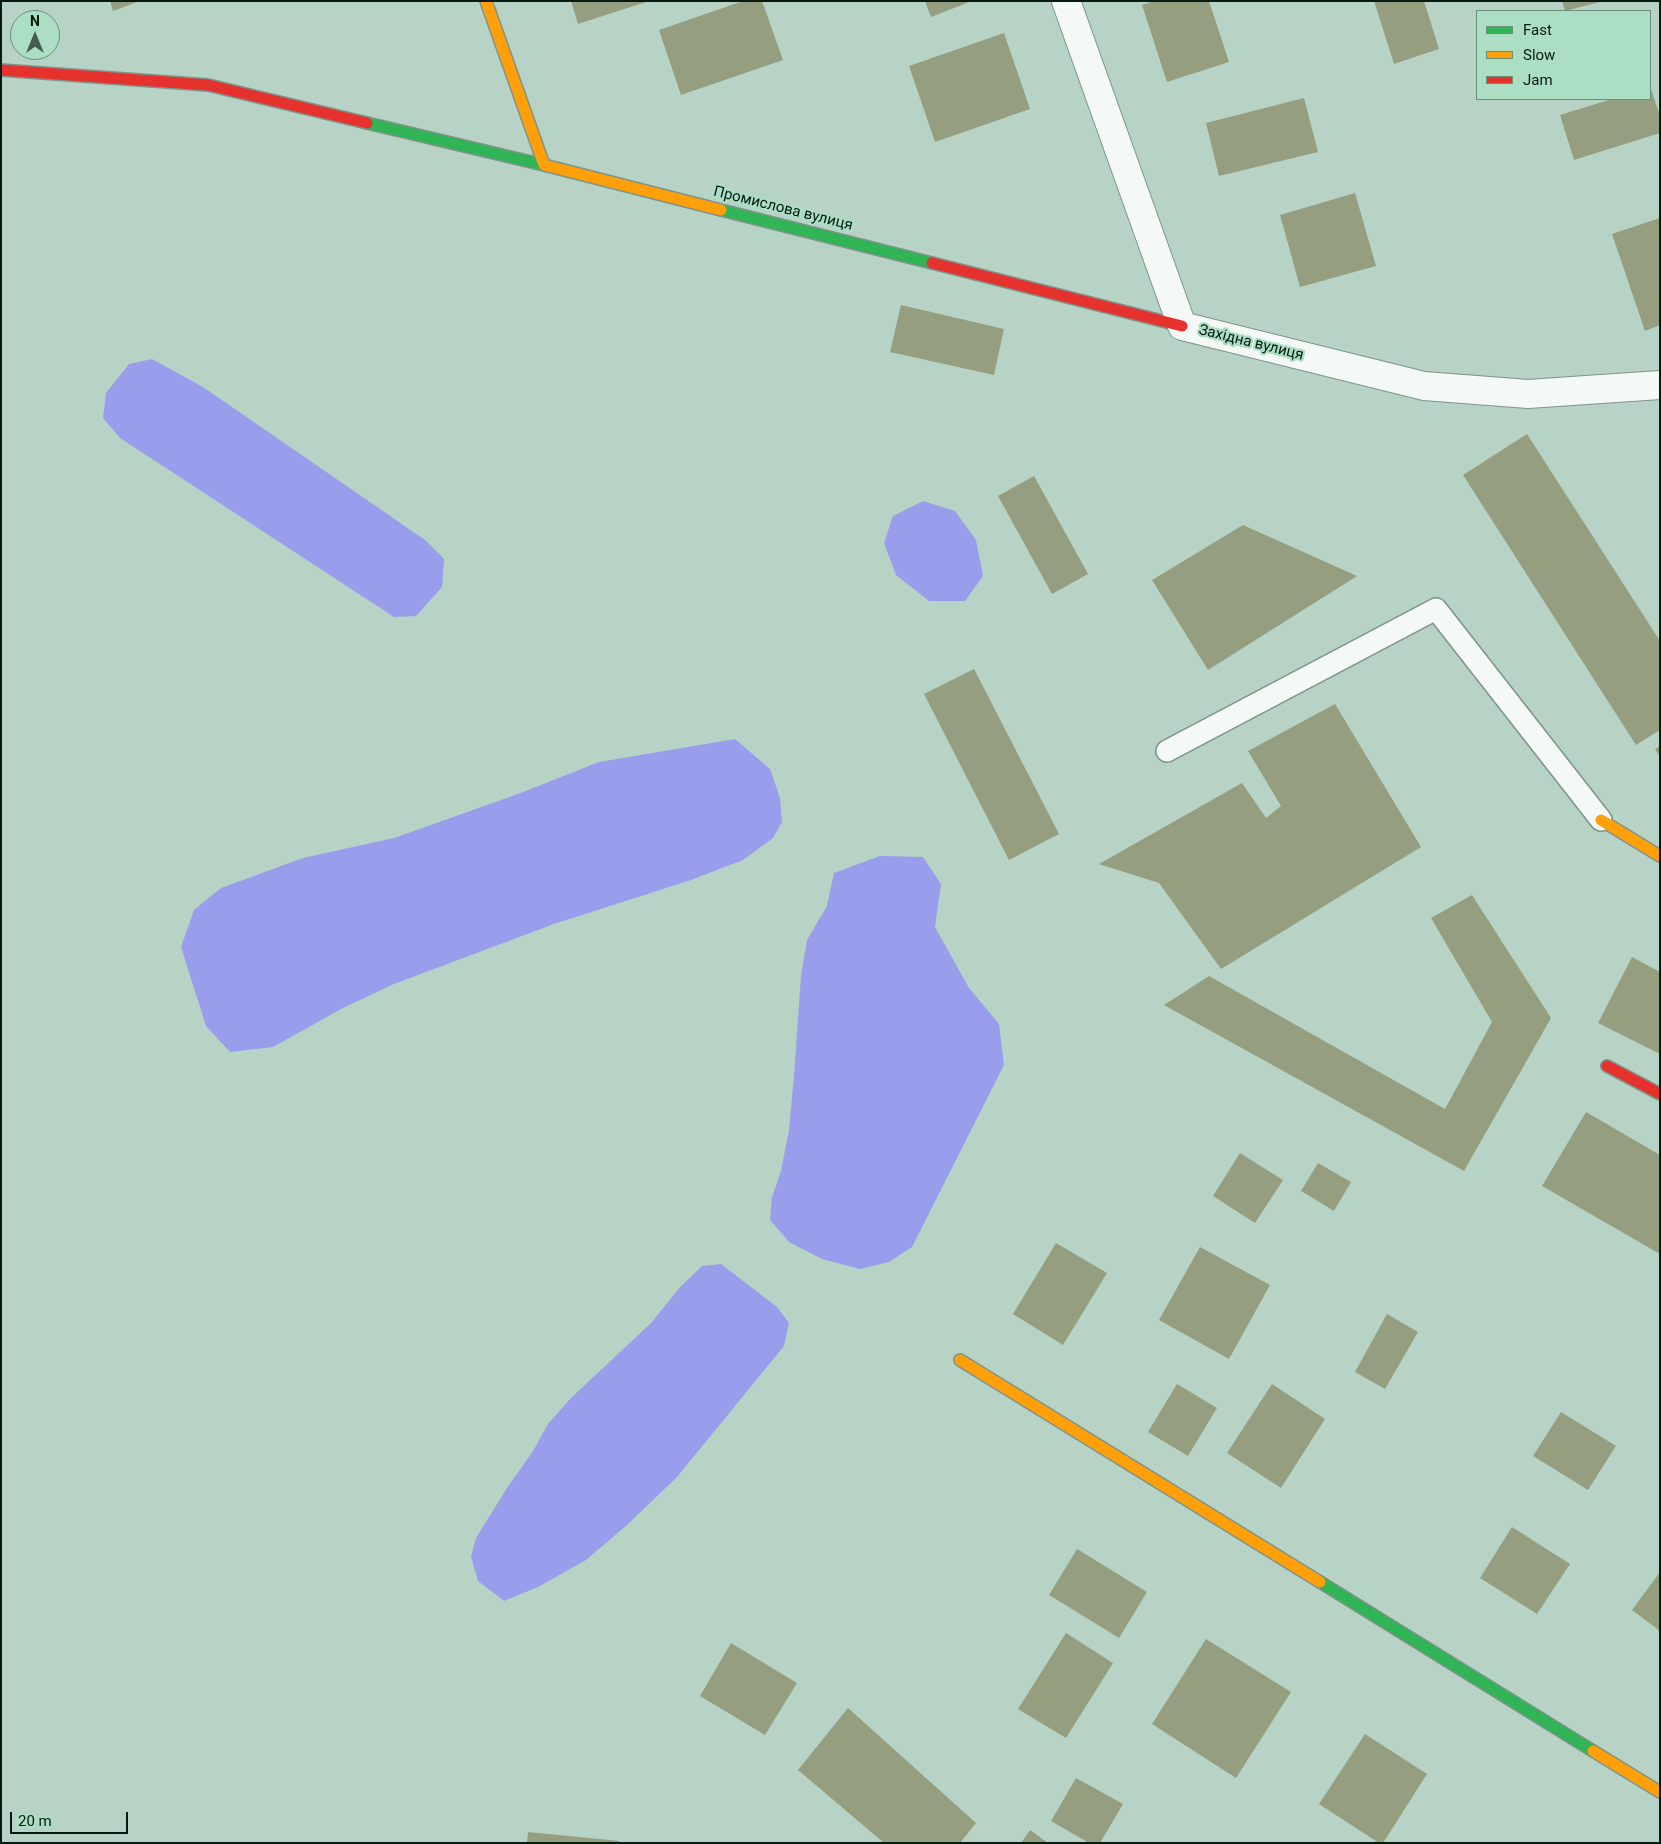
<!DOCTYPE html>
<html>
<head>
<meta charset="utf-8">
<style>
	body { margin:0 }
	#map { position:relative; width:1661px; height:1844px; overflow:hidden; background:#b7d3c5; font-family:Roboto,sans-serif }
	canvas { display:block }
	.frame { position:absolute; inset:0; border:2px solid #061a11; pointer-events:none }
	.legend { position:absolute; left:1476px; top:10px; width:175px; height:90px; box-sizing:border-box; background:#acdec4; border:1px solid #6a907c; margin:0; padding:6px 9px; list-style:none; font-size:15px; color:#061a11 }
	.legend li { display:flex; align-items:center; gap:10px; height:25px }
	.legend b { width:25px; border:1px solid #6a907c }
	.north { position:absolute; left:10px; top:10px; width:50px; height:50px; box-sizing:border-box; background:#acdec4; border:1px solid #6a907c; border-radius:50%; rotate:0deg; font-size:14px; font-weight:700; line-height:20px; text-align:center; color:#061a11 }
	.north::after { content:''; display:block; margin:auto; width:18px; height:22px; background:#445b50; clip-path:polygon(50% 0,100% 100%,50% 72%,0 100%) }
	.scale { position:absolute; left:10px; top:1812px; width:118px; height:22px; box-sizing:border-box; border:2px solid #061a11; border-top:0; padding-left:6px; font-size:15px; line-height:18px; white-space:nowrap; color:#061a11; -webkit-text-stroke:4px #acdec4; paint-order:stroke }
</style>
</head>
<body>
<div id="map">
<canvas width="1661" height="1844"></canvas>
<div class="frame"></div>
<ul class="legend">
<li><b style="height:6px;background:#30b455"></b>Fast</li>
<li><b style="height:6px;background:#ff9f0a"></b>Slow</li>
<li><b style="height:6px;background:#e5322d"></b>Jam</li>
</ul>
<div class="north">N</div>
<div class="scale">20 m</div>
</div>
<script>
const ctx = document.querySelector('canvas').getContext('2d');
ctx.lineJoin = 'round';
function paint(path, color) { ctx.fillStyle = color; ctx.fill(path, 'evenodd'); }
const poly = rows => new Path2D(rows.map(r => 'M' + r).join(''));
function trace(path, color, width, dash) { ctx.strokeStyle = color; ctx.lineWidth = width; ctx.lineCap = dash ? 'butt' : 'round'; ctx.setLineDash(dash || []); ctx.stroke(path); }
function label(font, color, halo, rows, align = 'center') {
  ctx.font = font + ' Roboto,sans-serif'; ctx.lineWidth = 4.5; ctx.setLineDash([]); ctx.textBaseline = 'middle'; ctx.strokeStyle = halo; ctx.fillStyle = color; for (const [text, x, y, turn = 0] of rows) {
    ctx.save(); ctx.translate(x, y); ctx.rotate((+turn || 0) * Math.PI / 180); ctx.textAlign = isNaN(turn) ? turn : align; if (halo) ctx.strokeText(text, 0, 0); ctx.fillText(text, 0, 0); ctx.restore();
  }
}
const water = poly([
	[152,359,203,387,425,540,444,559,442,587,416,616,394,617,120,438,103,418,106,393,129,364],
	[923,501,955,511,976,540,983,576,965,601,929,601,896,575,884,543,893,516],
	[735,739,770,769,780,798,782,822,773,838,743,860,691,880,554,924,394,984,343,1008,273,1047,230,1052,206,1026,181,947,194,910,221,888,303,858,394,838,518,794,599,762],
	[880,856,923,857,941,884,935,927,969,988,999,1024,1004,1065,912,1247,889,1262,860,1269,822,1259,789,1242,770,1220,772,1197,781,1171,789,1130,794,1076,801,976,807,940,827,906,834,873],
	[721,1264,777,1307,789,1323,784,1346,677,1477,627,1525,586,1560,538,1587,504,1601,478,1581,471,1557,476,1538,507,1488,533,1451,548,1424,571,1398,651,1323,681,1286,702,1266]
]);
const building = poly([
	[110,1,140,1,113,11],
	[571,1,646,1,646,2,578,24],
	[743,1,762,1,783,60,681,95,659,30],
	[925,1,972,1,931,17],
	[1154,1,1209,1,1229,62,1167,82,1142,5],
	[1374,1,1424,1,1439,49,1394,64],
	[1562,1,1600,1,1600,2,1565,11],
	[1004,33,1030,109,935,142,909,66],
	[1650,86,1660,116,1660,133,1574,160,1560,115,1612,99,1650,99],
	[1304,98,1318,152,1219,176,1206,123],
	[1355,193,1376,266,1300,287,1280,215],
	[1660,218,1660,325,1645,331,1612,234],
	[901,305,1004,329,994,375,890,352],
	[1527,434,1660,641,1660,730,1636,745,1463,475],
	[1034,476,1088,574,1052,594,998,496],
	[1243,525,1357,576,1208,670,1152,580],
	[974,669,1059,834,1009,860,924,694],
	[1335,704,1421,847,1221,969,1159,883,1099,864,1242,783,1266,818,1281,806,1248,751],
	[1660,746,1660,757,1655,749],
	[1472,895,1551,1018,1464,1171,1164,1005,1209,976,1445,1109,1492,1022,1431,918],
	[1632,957,1660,972,1660,1054,1598,1023],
	[1586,1112,1660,1155,1660,1254,1542,1186],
	[1240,1153,1283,1180,1255,1223,1213,1196],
	[1318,1163,1351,1182,1334,1211,1301,1191],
	[1056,1243,1107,1273,1063,1345,1013,1314],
	[1200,1247,1270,1285,1229,1359,1159,1320],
	[1387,1314,1418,1332,1385,1389,1355,1372],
	[1177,1384,1217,1408,1188,1456,1148,1432],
	[1272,1384,1325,1419,1281,1488,1227,1453],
	[1561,1412,1616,1446,1588,1490,1533,1456],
	[1512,1527,1570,1564,1537,1614,1480,1578],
	[1077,1549,1147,1592,1119,1638,1049,1595],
	[1660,1572,1660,1631,1632,1610],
	[1066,1633,1113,1663,1066,1738,1018,1709],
	[1206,1639,1291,1692,1236,1778,1152,1724],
	[731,1643,797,1683,765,1735,700,1696],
	[848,1708,976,1823,960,1843,884,1843,798,1770],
	[1365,1734,1427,1774,1383,1843,1379,1843,1319,1804],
	[1076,1778,1123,1804,1100,1843,1089,1843,1051,1821],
	[1030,1830,1048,1843,1021,1843],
	[528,1832,619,1841,618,1843,527,1843]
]);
const lane = poly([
	[1167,751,1436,609,1601,820]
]);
const street = poly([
	[1066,1,1182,326,1424,386,1528,394,1660,385]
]);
const fast = poly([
	[367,123,544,165],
	[721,210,932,263],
	[1320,1582,1593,1751]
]);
const slow = poly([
	[486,1,544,165,721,210],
	[1601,820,1660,856],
	[960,1360,1320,1582],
	[1593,1751,1660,1792]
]);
const jam = poly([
	[1,70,208,85,367,123],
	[932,263,1182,326],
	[1607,1066,1660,1094]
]);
const streetNames = [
	["Промислова вулиця",783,209,14],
	["Західна вулиця",1251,343,14]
];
paint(water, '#999eec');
paint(building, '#959f80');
trace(lane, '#7e948a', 24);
trace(street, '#7e948a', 30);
trace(fast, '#7e948a', 14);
trace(slow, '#7e948a', 14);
trace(jam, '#7e948a', 14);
trace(lane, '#f4f8f6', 21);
trace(street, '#f4f8f6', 28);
trace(fast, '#30b455', 11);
trace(slow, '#ff9f0a', 11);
trace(jam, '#e5322d', 11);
label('15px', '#061a11', '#acdec4', streetNames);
</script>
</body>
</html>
